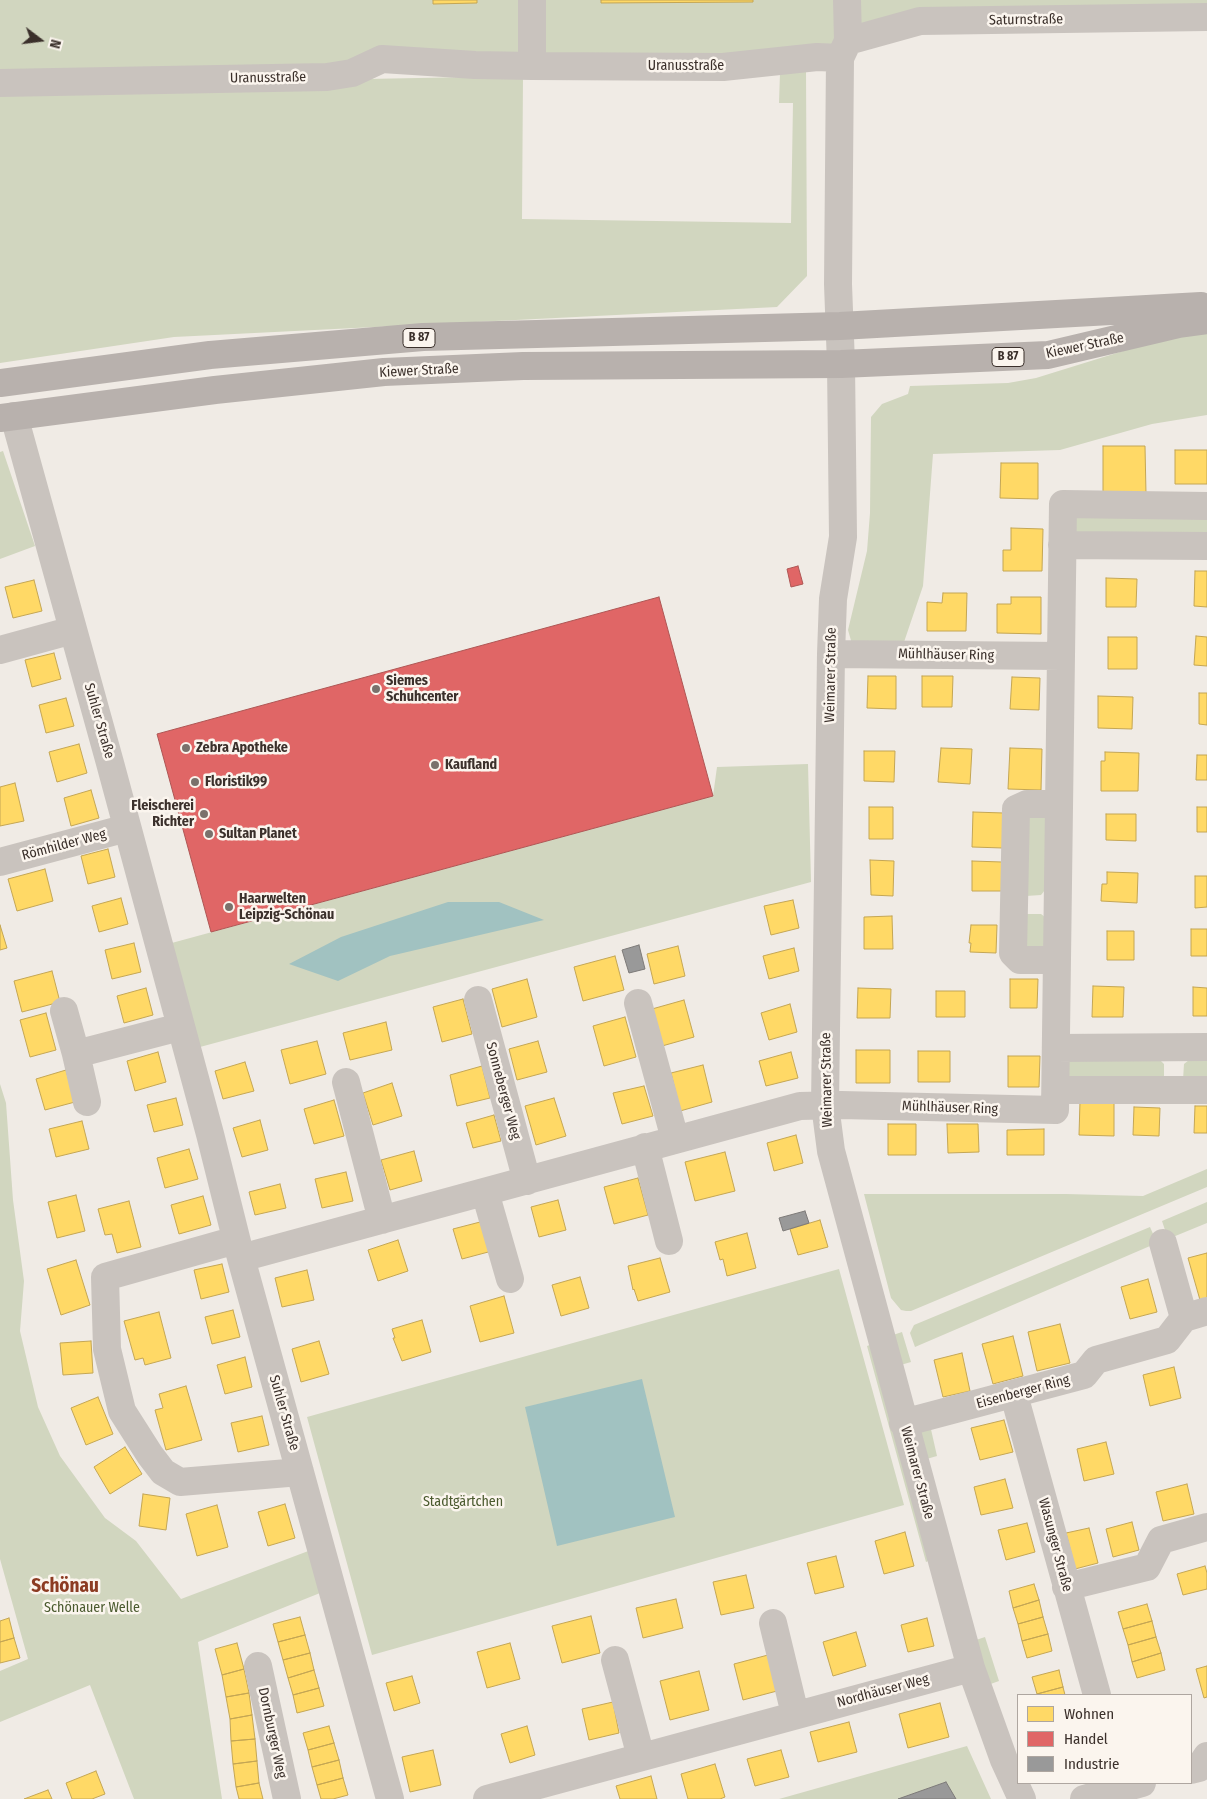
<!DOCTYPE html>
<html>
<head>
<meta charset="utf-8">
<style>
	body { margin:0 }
	#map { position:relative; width:1207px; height:1799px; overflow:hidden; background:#f0ebe5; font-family:"Fira Sans Condensed",sans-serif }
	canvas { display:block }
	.legend { position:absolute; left:1017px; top:1694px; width:175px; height:90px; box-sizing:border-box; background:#fbf5ee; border:1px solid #aea6a0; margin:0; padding:6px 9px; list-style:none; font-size:15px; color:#3b302b }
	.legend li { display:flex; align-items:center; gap:10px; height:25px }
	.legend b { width:25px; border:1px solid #aea6a0 }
	.north { position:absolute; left:15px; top:15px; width:50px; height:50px; -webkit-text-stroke:4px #fbf5ee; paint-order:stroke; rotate:105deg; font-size:14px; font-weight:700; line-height:20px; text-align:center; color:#3b302b }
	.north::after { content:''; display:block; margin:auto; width:18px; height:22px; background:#3b302b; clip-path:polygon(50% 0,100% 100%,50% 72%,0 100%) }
</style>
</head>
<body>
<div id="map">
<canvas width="1207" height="1799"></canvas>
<ul class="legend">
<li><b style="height:14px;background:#ffd966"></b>Wohnen</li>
<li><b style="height:14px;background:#e06666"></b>Handel</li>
<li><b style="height:14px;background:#999"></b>Industrie</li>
</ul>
<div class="north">N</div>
</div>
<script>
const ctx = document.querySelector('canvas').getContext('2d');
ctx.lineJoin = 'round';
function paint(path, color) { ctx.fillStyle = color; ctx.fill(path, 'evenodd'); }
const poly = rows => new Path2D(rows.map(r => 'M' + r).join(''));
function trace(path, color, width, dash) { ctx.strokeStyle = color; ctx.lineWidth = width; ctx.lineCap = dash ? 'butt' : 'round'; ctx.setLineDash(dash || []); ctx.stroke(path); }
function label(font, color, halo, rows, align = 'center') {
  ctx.font = font + ' "Fira Sans Condensed",sans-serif'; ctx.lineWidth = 5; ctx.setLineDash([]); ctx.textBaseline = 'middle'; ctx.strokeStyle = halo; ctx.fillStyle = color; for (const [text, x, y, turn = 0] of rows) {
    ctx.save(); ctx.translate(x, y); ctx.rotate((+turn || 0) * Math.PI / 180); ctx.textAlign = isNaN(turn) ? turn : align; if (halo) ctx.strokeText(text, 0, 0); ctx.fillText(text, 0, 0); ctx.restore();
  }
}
const green = poly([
	[0,0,1207,0,1207,15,920,21,840,58,352,73,0,83],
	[806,70,807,276,777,307,174,337,0,363,0,86,523,76,522,219,791,223,793,103,779,103,780,73],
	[1207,331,1207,415,1152,424,1060,450,933,454,923,586,903,645,852,644,848,630,867,551,870,513,871,417,882,404,908,394,910,386,1008,383,1036,378,1165,338],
	[3,451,35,546,0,559,0,452],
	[1077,511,1207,512,1207,536,1079,535,1073,529],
	[808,764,811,882,200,1047,168,944,713,796,717,767],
	[1024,814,1046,816,1045,890,1041,895,1026,896],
	[1024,914,1041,914,1045,917,1045,947,1023,952],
	[1159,1059,1164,1064,1164,1081,1069,1082,1067,1063,1070,1060],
	[1189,1060,1207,1060,1207,1085,1183,1080,1184,1064],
	[0,1084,6,1103,13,1200,24,1281,20,1331,38,1407,60,1456,105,1518,136,1541,181,1599,311,1550,325,1591,198,1642,222,1799,134,1799,90,1685,0,1722,0,1671,28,1659,0,1559],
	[1207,1169,1207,1187,911,1311,906,1311,901,1310,891,1298,864,1194,1066,1194,1143,1196],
	[1207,1202,1207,1223,1168,1239,1162,1221],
	[1150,1227,1157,1243,915,1347,910,1333,914,1325],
	[839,1269,904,1505,372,1655,307,1417],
	[902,1332,911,1362,897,1366,887,1337],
	[875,1343,933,1559,926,1562,867,1346],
	[930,1425,937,1456,923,1460,920,1432],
	[985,1637,999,1681,985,1686,973,1641],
	[967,1746,991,1799,956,1799,946,1782,900,1799,779,1799]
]);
const water = poly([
	[448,902,499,902,544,920,390,956,338,981,289,964,341,937],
	[642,1379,675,1517,557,1546,525,1407]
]);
const homes = poly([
	[433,0,477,0,477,3,433,4,433,0],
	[601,0,753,0,753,2,601,3,601,0],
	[1103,446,1145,446,1146,494,1103,494,1103,446],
	[1175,450,1207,450,1207,484,1175,484,1175,450],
	[1001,463,1038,463,1038,499,1000,498,1001,463],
	[1011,528,1043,529,1042,571,1003,571,1003,550,1011,550,1011,528],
	[1195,571,1207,571,1207,607,1194,606,1195,571],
	[1106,578,1137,579,1136,607,1106,607,1106,578],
	[34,580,42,611,13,618,5,587,34,580],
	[943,593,967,593,966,631,927,631,927,602,942,603,943,593],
	[1011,597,1041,597,1041,634,997,633,997,604,1011,604,1011,597],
	[1196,636,1207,637,1207,666,1194,665,1196,636],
	[1108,637,1137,637,1137,669,1108,669,1108,637],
	[54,653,61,679,32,687,25,660,54,653],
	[868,676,896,676,896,709,867,708,868,676],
	[922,676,953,676,952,707,922,707,922,676],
	[1012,677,1040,678,1039,710,1010,709,1012,677],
	[1199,693,1207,693,1207,725,1199,724,1199,693],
	[1098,696,1133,697,1132,729,1098,728,1098,696],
	[66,698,74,726,46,733,39,705,66,698],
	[79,744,87,773,57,782,49,752,79,744],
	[941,748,972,749,970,784,938,782,941,748],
	[1010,748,1042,749,1041,790,1008,789,1010,748],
	[864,751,895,751,894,782,864,781,864,751],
	[1105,752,1139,753,1138,791,1101,791,1101,761,1105,761,1105,752],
	[1197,755,1207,755,1207,780,1196,780,1197,755],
	[15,783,24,821,0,826,0,787,15,783],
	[91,790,99,818,71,826,64,798,91,790],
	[869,807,893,807,893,839,869,839,869,807],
	[1197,807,1207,807,1207,832,1197,832,1197,807],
	[973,812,1004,813,1003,848,972,847,973,812],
	[1106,814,1136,814,1136,841,1106,840,1106,814],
	[108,849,115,877,88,884,81,856,108,849],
	[870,860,894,861,893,896,871,895,870,860],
	[972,861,1002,862,1002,891,972,891,972,861],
	[45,869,53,901,17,911,8,879,45,869],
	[1107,872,1138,873,1137,903,1101,901,1102,884,1107,884,1107,872],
	[1195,876,1207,876,1207,907,1195,908,1195,876],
	[121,898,128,924,99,932,92,906,121,898],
	[793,900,799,928,771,935,764,906,793,900],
	[892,916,893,949,864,949,864,917,892,916],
	[0,925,7,948,0,950,0,925],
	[971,925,997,925,996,953,970,952,971,943,969,943,971,925],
	[1191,929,1207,929,1207,956,1191,956,1191,929],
	[1107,931,1134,931,1134,960,1107,960,1107,931],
	[134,943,141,972,112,979,105,950,134,943],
	[678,946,685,976,654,984,647,954,678,946],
	[794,948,799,971,769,979,763,956,794,948],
	[615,956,624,990,583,1001,574,967,615,956],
	[52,971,60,1002,22,1012,14,981,52,971],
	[527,979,537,1017,502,1027,492,989,527,979],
	[1010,979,1038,979,1037,1008,1010,1008,1010,979],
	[1093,986,1124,987,1123,1017,1092,1017,1093,986],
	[1193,987,1207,988,1207,1016,1193,1016,1193,987],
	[146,988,153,1015,124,1023,117,996,146,988],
	[858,988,891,989,890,1018,857,1018,858,988],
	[936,991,965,991,965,1017,936,1017,936,991],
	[463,999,472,1034,442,1042,433,1007,463,999],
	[684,1000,694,1037,662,1046,652,1009,684,1000],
	[790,1004,797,1032,769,1040,761,1013,790,1004],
	[46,1013,56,1050,30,1057,20,1020,46,1013],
	[625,1017,636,1057,604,1066,593,1026,625,1017],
	[386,1022,392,1050,350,1060,343,1033,386,1022],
	[317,1041,326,1074,290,1084,281,1050,317,1041],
	[538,1041,547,1072,517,1080,509,1049,538,1041],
	[856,1050,890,1050,890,1083,856,1083,856,1050],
	[918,1051,950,1051,950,1082,918,1082,918,1051],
	[158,1052,166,1082,135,1091,127,1061,158,1052],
	[791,1052,798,1078,766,1086,759,1061,791,1052],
	[1008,1056,1040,1056,1039,1087,1008,1087,1008,1056],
	[245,1062,254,1091,223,1099,215,1071,245,1062],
	[703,1065,712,1102,680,1111,671,1073,703,1065],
	[482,1066,490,1098,457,1106,450,1075,482,1066],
	[66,1070,75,1102,45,1110,36,1079,66,1070],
	[392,1083,402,1116,373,1125,363,1093,392,1083],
	[644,1086,653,1116,622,1124,613,1093,644,1086],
	[176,1098,183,1125,154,1132,147,1105,176,1098],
	[554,1098,566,1136,536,1145,525,1106,554,1098],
	[334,1100,344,1136,314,1144,304,1109,334,1100],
	[1080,1102,1114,1102,1114,1136,1079,1135,1080,1102],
	[1195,1106,1207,1106,1207,1133,1194,1133,1195,1106],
	[1134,1107,1160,1108,1159,1136,1133,1135,1134,1107],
	[494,1115,501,1141,473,1148,466,1123,494,1115],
	[260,1120,268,1150,242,1157,233,1128,260,1120],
	[82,1121,89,1149,56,1157,49,1129,82,1121],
	[888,1124,916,1124,916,1155,888,1155,888,1124],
	[947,1124,978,1124,979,1152,948,1153,947,1124],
	[1044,1129,1044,1155,1007,1155,1007,1130,1044,1129],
	[796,1135,803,1163,774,1171,767,1143,796,1135],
	[189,1149,198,1179,165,1188,157,1158,189,1149],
	[414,1151,422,1181,390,1190,381,1160,414,1151],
	[725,1152,735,1191,695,1201,685,1162,725,1152],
	[346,1172,353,1201,322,1208,315,1179,346,1172],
	[638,1178,648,1215,614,1224,604,1187,638,1178],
	[280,1184,286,1208,255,1215,249,1192,280,1184],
	[76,1195,85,1231,57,1238,48,1202,76,1195],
	[203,1196,211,1225,179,1234,171,1205,203,1196],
	[558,1200,566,1230,539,1237,531,1207,558,1200],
	[129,1201,141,1247,117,1253,112,1234,105,1235,98,1209,129,1201],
	[820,1220,828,1247,798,1255,790,1229,820,1220],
	[484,1221,492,1251,462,1259,453,1229,484,1221],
	[747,1233,756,1268,727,1276,723,1259,720,1260,715,1242,747,1233],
	[398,1240,408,1271,378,1281,368,1250,398,1240],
	[1207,1253,1207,1298,1200,1300,1188,1258,1207,1253],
	[660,1258,670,1292,638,1301,634,1289,633,1290,628,1266,660,1258],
	[76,1260,90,1305,61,1315,47,1269,76,1260],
	[222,1264,229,1292,201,1299,194,1270,222,1264],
	[307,1270,314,1300,282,1307,275,1278,307,1270],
	[580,1277,589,1308,561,1316,552,1285,580,1277],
	[1148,1279,1157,1312,1130,1319,1121,1287,1148,1279],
	[504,1296,514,1333,480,1342,470,1306,504,1296],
	[233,1310,240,1337,212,1344,205,1317,233,1310],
	[159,1312,171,1358,145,1365,143,1358,135,1360,124,1321,159,1312],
	[422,1320,431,1352,402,1361,393,1338,395,1338,392,1329,422,1320],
	[1060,1324,1070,1363,1037,1371,1028,1332,1060,1324],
	[1013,1336,1023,1376,993,1384,982,1344,1013,1336],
	[91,1341,93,1373,63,1375,60,1343,91,1341],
	[319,1341,329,1374,301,1382,292,1349,319,1341],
	[962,1353,970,1391,943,1397,934,1360,962,1353],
	[245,1357,252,1387,225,1394,217,1365,245,1357],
	[1174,1367,1181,1398,1150,1406,1143,1375,1174,1367],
	[186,1386,202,1440,166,1450,155,1410,163,1408,159,1394,186,1386],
	[98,1397,113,1434,86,1445,71,1408,98,1397],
	[262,1416,269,1445,238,1452,231,1423,262,1416],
	[1004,1420,1013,1452,980,1460,971,1428,1004,1420],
	[1106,1442,1114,1474,1084,1481,1077,1449,1106,1442],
	[125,1447,142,1474,110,1494,94,1467,125,1447],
	[1005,1479,1013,1508,981,1515,974,1487,1005,1479],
	[1187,1484,1194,1514,1163,1521,1156,1492,1187,1484],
	[143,1494,170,1498,166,1530,139,1526,143,1494],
	[285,1504,295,1538,268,1546,258,1512,285,1504],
	[217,1505,228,1547,197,1556,186,1514,217,1505],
	[1132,1522,1139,1550,1113,1557,1106,1529,1132,1522],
	[1027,1523,1035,1552,1006,1560,998,1530,1027,1523],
	[1089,1528,1098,1563,1075,1569,1066,1533,1089,1528],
	[905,1532,914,1566,884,1574,875,1541,905,1532],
	[836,1556,844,1587,815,1594,807,1563,836,1556],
	[1205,1566,1207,1573,1207,1589,1183,1595,1177,1574,1205,1566],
	[746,1575,754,1608,721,1615,713,1582,746,1575],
	[1034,1584,1039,1600,1013,1608,1009,1591,1034,1584],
	[676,1599,683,1628,643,1638,636,1608,676,1599],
	[1039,1600,1043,1617,1018,1624,1013,1608,1039,1600],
	[1147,1604,1152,1621,1123,1629,1118,1612,1147,1604],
	[591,1616,600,1653,562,1663,552,1626,591,1616],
	[300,1617,305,1635,278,1642,273,1624,300,1617],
	[1043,1617,1048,1634,1022,1641,1018,1624,1043,1617],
	[9,1618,14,1638,0,1642,0,1621,9,1618],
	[927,1618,934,1646,908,1652,901,1625,927,1618],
	[1152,1621,1156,1637,1128,1645,1123,1629,1152,1621],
	[856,1632,866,1666,833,1676,823,1642,856,1632],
	[1048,1634,1052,1651,1027,1658,1022,1641,1048,1634],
	[305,1635,310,1653,283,1660,278,1642,305,1635],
	[1156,1637,1161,1653,1132,1662,1128,1645,1156,1637],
	[14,1638,20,1658,0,1663,0,1642,14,1638],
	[237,1643,244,1669,222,1675,215,1649,237,1643],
	[510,1643,520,1679,487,1688,477,1652,510,1643],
	[310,1653,314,1670,288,1678,283,1660,310,1653],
	[1161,1653,1165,1670,1137,1678,1132,1662,1161,1653],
	[768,1655,777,1691,743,1700,734,1664,768,1655],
	[1207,1666,1207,1697,1204,1698,1196,1669,1207,1666],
	[244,1669,249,1693,226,1697,222,1675,244,1669],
	[314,1670,319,1688,293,1695,288,1678,314,1670],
	[1059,1670,1063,1687,1037,1694,1032,1677,1059,1670],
	[699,1671,709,1710,670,1720,660,1681,699,1671],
	[412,1676,420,1703,394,1711,386,1683,412,1676],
	[1063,1687,1065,1695,1037,1695,1037,1694,1063,1687],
	[319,1688,324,1706,297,1713,293,1695,319,1688],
	[249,1693,252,1715,230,1719,226,1697,249,1693],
	[613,1702,619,1733,589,1740,582,1709,613,1702],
	[940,1703,949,1737,908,1748,899,1714,940,1703],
	[252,1715,255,1739,231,1741,230,1719,252,1715],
	[849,1722,857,1752,818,1762,810,1732,849,1722],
	[329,1726,334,1743,308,1750,303,1733,329,1726],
	[527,1726,535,1755,510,1763,501,1734,527,1726],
	[255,1739,257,1761,233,1764,231,1741,255,1739],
	[334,1743,339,1760,312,1767,308,1750,334,1743],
	[433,1750,441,1785,410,1792,402,1757,433,1750],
	[781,1750,789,1777,755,1786,747,1759,781,1750],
	[339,1760,343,1778,317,1785,312,1767,339,1760],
	[257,1761,259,1783,236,1787,233,1764,257,1761],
	[715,1764,725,1797,720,1799,688,1799,681,1774,715,1764],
	[96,1771,105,1794,92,1799,72,1799,66,1783,96,1771],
	[651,1776,657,1799,620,1799,616,1786,651,1776],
	[343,1778,348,1795,333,1799,321,1799,317,1785,343,1778],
	[259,1783,263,1799,239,1799,236,1787,259,1783],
	[48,1790,52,1799,24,1799,48,1790]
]);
const shops = poly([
	[798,566,803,584,791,587,787,569,798,566],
	[659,597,713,796,211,932,157,734,659,597]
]);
const industry = poly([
	[639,945,645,969,629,973,622,950,639,945],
	[805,1211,809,1223,783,1231,779,1218,805,1211],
	[946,1782,956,1799,898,1799,946,1782]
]);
const minor = poly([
	[532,0,532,66,723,67,817,57,840,58],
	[847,0,848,41,840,58,838,284,841,364,843,537,833,599,831,654,825,1105,831,1151,971,1668,1004,1760,1022,1799],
	[848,41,920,21,1207,17],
	[0,83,327,77,352,73,382,59,475,65,532,66],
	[14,416,110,763,210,1134,241,1258,390,1799],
	[1062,545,1207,546],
	[0,650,73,630],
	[831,654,1061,656],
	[0,862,127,828],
	[1057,960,1020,960,1013,953,1016,809,1027,804,1059,804],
	[478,1000,527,1181],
	[638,1003,675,1139],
	[64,1011,76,1054,180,1027],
	[1056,1048,1207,1047],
	[76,1054,87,1102],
	[346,1082,382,1220],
	[1056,1090,1207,1090],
	[645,1147,669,1241],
	[485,1192,510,1279],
	[236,1240,105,1277,107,1349,122,1411,150,1455,163,1472,180,1482,300,1472],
	[1163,1243,1184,1318],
	[241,1258,800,1106,841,1105,1055,1110,1063,504,1207,506],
	[1014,1395,1097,1695],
	[903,1423,1084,1375,1096,1360,1167,1340,1184,1318,1207,1311],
	[1066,1587,1147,1567,1161,1540,1207,1527],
	[773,1623,795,1714],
	[615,1660,641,1757],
	[258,1666,287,1799],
	[1191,1770,1199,1768,1207,1756],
	[487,1799,971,1668],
	[1084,1799,1142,1783]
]);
const major = poly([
	[0,383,210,355,423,337,840,326,1201,306],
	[0,418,215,390,384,372,523,366,841,364,1048,355,1179,324,1207,320]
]);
const markers = [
	[376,689,5,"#7a716c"],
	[186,748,5,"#7a716c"],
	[435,765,5,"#7a716c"],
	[195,782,5,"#7a716c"],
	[204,814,5,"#7a716c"],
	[209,834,5,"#7a716c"],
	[229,907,5,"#7a716c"]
];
const shields = [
	[419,338,32],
	[1008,357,32]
];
const shieldNames = [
	["B 87",419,338],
	["B 87",1008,357]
];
const streetNames = [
	["Saturnstraße",1026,20,-1],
	["Uranusstraße",686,66],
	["Uranusstraße",268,78,-1],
	["Kiewer Straße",1085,346,-12],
	["Kiewer Straße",419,371,-3],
	["Mühlhäuser Ring",946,655,1],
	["Weimarer Straße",831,675,-89],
	["Suhler Straße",99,721,74],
	["Römhilder Weg",64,845,-15],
	["Weimarer Straße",827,1080,-91],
	["Sonneberger Weg",503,1091,75],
	["Mühlhäuser Ring",950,1108,2],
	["Eisenberger Ring",1023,1392,-15],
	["Suhler Straße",284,1413,74],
	["Weimarer Straße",917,1473,75],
	["Wasunger Straße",1055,1545,75],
	["Nordhäuser Weg",883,1691,-15],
	["Dornburger Weg",272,1733,78]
];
const poiNames = [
	["Siemes",386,681],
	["Schuhcenter",386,697],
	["Zebra Apotheke",196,748],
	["Kaufland",445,765],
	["Floristik99",205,782],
	["Fleischerei",194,806,"right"],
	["Richter",194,822,"right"],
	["Sultan Planet",219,834],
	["Haarwelten",239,899],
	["Leipzig-Schönau",239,915]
];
const parkNames = [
	["Stadtgärtchen",463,1502],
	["Schönauer Welle",92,1608]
];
const districtNames = [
	["Schönau",65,1587]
];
paint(green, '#d1d6bf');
paint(water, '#a1c2c1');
paint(homes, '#ffd966');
trace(homes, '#c4a654', 1);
paint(shops, '#e06666');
trace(shops, '#ae5654', 1);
paint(industry, '#999');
trace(industry, '#7d7a78', 1);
trace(minor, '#c9c3be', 28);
trace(major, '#b8b1ad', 28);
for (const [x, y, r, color] of markers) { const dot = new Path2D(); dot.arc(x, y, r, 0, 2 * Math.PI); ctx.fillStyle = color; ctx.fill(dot); trace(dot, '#fbf5ee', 2); }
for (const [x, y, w] of shields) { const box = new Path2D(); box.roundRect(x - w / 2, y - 9.5, w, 19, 4); ctx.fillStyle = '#fbf5ee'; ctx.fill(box); trace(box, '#3b302b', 1); }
label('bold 12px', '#3b302b', null, shieldNames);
label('14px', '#3b302b', '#fbf5ee', streetNames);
label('bold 14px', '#3b302b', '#fbf5ee', poiNames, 'left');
label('14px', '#4a5a2e', '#fbf5ee', parkNames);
label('bold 19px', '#8c3b22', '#fbf5ee', districtNames);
</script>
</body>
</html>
